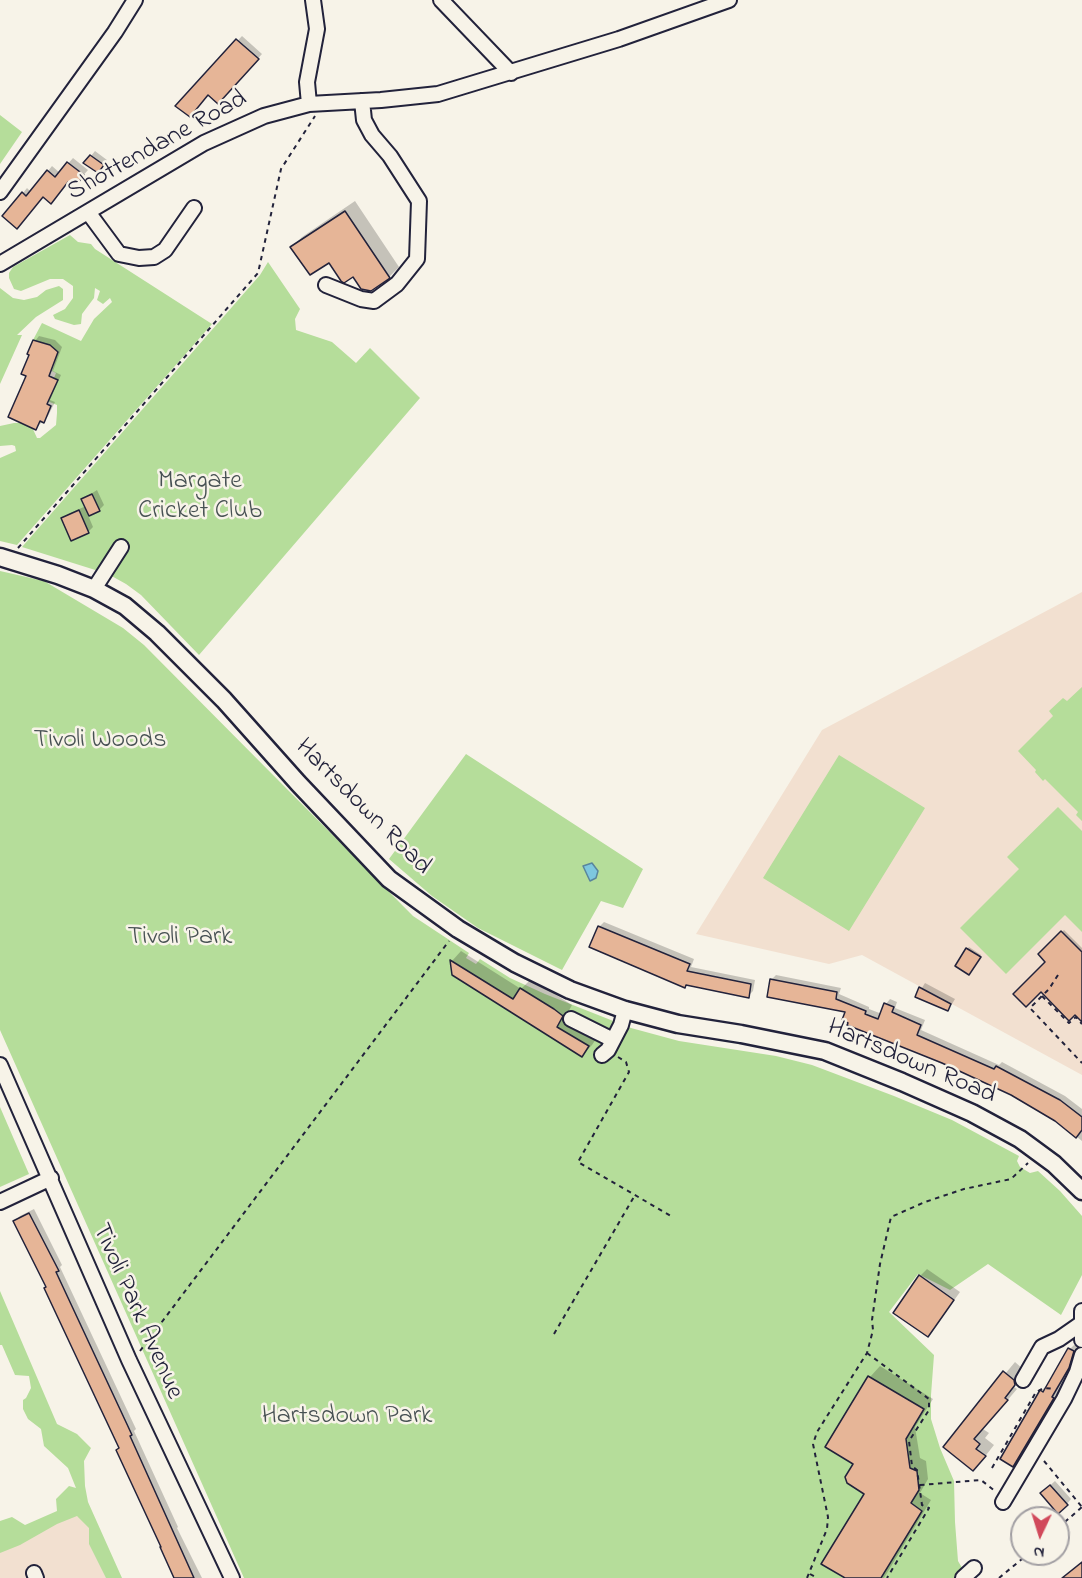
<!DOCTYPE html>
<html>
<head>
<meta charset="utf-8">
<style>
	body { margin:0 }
	#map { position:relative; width:1082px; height:1578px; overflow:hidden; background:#f7f3e8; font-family:"Indie Flower",sans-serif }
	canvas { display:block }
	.north { position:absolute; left:1010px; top:1506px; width:60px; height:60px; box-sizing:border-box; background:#f7f3e8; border:2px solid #a29fa3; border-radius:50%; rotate:184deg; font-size:16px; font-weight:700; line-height:24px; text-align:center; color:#22223b }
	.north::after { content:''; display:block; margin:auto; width:21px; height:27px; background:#d1495b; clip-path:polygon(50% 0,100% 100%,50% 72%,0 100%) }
</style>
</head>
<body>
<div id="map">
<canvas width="1082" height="1578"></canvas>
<div class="north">N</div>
</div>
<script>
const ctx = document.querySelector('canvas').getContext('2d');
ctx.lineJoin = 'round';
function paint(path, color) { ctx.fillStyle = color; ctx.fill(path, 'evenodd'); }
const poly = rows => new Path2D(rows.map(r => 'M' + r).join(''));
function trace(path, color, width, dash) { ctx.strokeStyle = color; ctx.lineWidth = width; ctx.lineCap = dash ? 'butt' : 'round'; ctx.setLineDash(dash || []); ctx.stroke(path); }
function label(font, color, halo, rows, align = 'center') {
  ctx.font = font + ' "Indie Flower",sans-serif'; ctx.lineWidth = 5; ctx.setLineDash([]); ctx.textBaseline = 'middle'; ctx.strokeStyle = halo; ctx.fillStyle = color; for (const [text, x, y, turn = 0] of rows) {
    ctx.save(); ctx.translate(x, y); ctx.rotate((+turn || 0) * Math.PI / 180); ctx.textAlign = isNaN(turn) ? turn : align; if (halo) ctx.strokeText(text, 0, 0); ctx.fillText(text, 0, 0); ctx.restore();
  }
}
const built = poly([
	[1082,592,1082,1075,862,955,829,964,696,934,822,730],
	[86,1505,120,1578,0,1578,0,1541]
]);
const green = poly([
	[0,115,22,132,0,164],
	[70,235,78,242,91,244,95,249,212,324,17,545,0,541,0,458,16,451,15,446,12,445,0,446,0,426,14,423,26,423,32,427,37,438,40,438,56,425,57,413,57,405,37,397,54,378,56,373,52,371,58,352,50,345,33,340,42,323,81,341,94,319,112,302,110,298,103,304,97,300,100,291,95,288,94,298,82,314,81,324,74,325,55,319,53,315,65,309,73,298,73,286,63,279,50,279,21,291,14,289,9,278,9,273,13,267],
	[268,262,300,309,295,319,296,330,332,342,356,363,370,348,420,398,199,655,141,595,126,584,108,574,22,547,260,275],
	[59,286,63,289,63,300,36,317,17,335,22,335,0,384,0,288,13,298,24,300,37,297,46,290],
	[0,571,44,581,123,628,144,645,413,916,469,953,466,958,476,964,480,959,510,978,545,994,631,1028,679,1041,776,1056,812,1065,894,1096,952,1120,1019,1156,1017,1161,1020,1167,1030,1173,1038,1171,1060,1191,1082,1216,1082,1275,1061,1315,988,1264,950,1290,918,1274,889,1312,934,1355,931,1395,931,1419,940,1448,954,1481,955,1522,958,1561,968,1578,244,1578,0,1030],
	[1082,687,1082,821,1076,815,1078,812,1045,779,1043,781,1035,772,1036,770,1018,751,1053,716,1049,711,1063,698,1067,701],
	[466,754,643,869,623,908,601,901,562,970,478,928,432,896,389,859],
	[839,755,925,808,849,931,763,878],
	[1058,807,1082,831,1082,932,1065,915,1006,974,960,928,1019,869,1007,857],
	[0,1107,29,1174,0,1187],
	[0,1291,57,1424,77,1434,91,1448,84,1461,85,1486,88,1502,122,1578,106,1578,89,1544,89,1528,77,1516,57,1524,20,1545,0,1553,0,1521,12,1517,25,1525,57,1511,56,1499,69,1486,76,1488,68,1468,44,1446,41,1429,28,1419,23,1409,23,1400,26,1398,31,1388,29,1376,15,1375,2,1345,0,1345]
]);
const water = poly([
	[592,863,598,871,596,878,590,881,583,866,592,863]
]);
const shadow = poly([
	[242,36,262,54,218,102,208,93,177,106],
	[95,151,107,160,102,167,91,156],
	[73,158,88,170,79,180,69,180,43,196,21,222,23,193,27,188,31,192,52,166,60,173],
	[355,201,399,267,389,277,370,290,353,275,329,260,292,247,302,237],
	[39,336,55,340,62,347,53,371,61,375,50,400,55,402,48,416,36,428,27,375,35,341],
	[97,490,104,505,99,510,88,515,93,527,88,532,63,518,68,514,86,506,83,499],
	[604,922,694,959,691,967,755,980,753,991,748,996,687,984,599,927],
	[1064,930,1082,948,1082,1020,1047,962,1040,954],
	[969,947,981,955,971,971,967,949],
	[461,951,521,989,531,979,572,1005,566,1016,598,1036,592,1045,582,1055,453,974,452,961],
	[776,975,841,988,839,994,869,1007,869,1009,882,1014,886,1004,890,999,897,1002,895,1008,925,1020,921,1030,999,1065,1002,1062,1065,1096,1082,1109,1082,1141,1056,1120,1012,1094,849,1024,847,1011,771,980],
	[925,983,955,999,952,1004,947,1009,917,996],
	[34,1209,62,1265,60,1267,136,1429,134,1431,178,1527,177,1528,202,1578,177,1578,48,1287,15,1221,20,1216],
	[927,1269,960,1292,935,1327,928,1335,920,1276],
	[1080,1339,1082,1345,1078,1357,1061,1387,1063,1388,1023,1455,1013,1465,1041,1391,1050,1382,1070,1349],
	[1015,1362,1024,1370,1025,1373,1014,1387,1017,1389,983,1429,989,1433,985,1438,994,1445,983,1459,945,1446],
	[880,1366,933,1399,915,1427,920,1458,926,1461,928,1479,920,1493,931,1500,884,1578,847,1578,866,1493,855,1463,827,1447,870,1377],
	[1055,1481,1071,1499,1067,1504,1046,1489]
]);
const building = poly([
	[236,39,259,59,218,104,208,95,190,117,175,106,236,39],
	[90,155,104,165,98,173,83,163,90,155],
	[67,162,84,175,75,187,68,182,51,204,43,197,17,229,2,216,22,192,26,196,47,170,55,177,67,162],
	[345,211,390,278,371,291,361,289,353,277,344,283,341,281,329,263,310,275,290,247,345,211],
	[33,340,50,345,58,352,49,376,58,380,47,404,51,406,44,423,40,421,36,430,8,417,26,376,21,374,29,355,27,354,33,340],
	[92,494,100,511,89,516,81,499,92,494],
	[79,510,89,533,71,541,61,518,79,510],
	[598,926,690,964,687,971,751,984,749,998,686,985,685,988,589,947,598,926],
	[1061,931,1082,952,1082,1022,1075,1015,1069,1021,1041,992,1026,1007,1013,994,1045,962,1038,954,1061,931],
	[966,948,981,957,969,975,955,966,966,948],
	[450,960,513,999,520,988,554,1009,563,1016,557,1027,589,1046,582,1057,452,975,450,960],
	[770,979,837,992,836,999,866,1011,865,1014,878,1019,884,1003,894,1007,892,1012,921,1025,917,1035,994,1069,996,1066,1060,1100,1082,1117,1082,1130,1076,1138,1055,1121,1011,1095,942,1063,847,1025,848,1023,842,1020,845,1012,767,997,770,979],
	[919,987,951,1004,948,1011,915,997,919,987],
	[29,1213,59,1271,56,1272,132,1435,130,1436,194,1578,174,1578,160,1547,161,1547,116,1450,119,1448,44,1288,46,1287,13,1221,29,1213],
	[919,1275,954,1300,928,1337,893,1313,919,1275],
	[1068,1348,1074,1351,1069,1368,1052,1397,1054,1398,1013,1467,1000,1459,1040,1390,1043,1392,1068,1348],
	[1003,1371,1014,1380,1015,1385,1005,1398,1008,1400,974,1439,980,1444,976,1449,986,1456,973,1471,943,1447,1003,1371],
	[868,1376,924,1409,906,1439,910,1468,917,1471,919,1490,911,1503,922,1511,881,1578,845,1578,821,1564,864,1494,847,1483,845,1477,853,1464,825,1447,868,1376],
	[1050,1485,1068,1505,1058,1514,1040,1493,1050,1485],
	[1082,1562,1082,1578,1062,1578,1082,1562]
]);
const path = poly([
	[18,548,258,273,281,169,315,116],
	[1058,975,1049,989,1030,1008,1082,1063],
	[1042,996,1069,1023,1076,1017,1082,1024],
	[618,1057,626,1062,629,1072,578,1162,671,1216],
	[554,1334,635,1195],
	[140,1351,449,941],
	[867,1353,929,1399,929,1410,909,1441,912,1466,917,1470,922,1505,929,1508,887,1578],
	[1044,1461,1082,1507],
	[992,1468,1036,1392,1044,1388,1055,1389],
	[920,1485,981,1480,995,1491],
	[1058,1528,1082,1507],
	[810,1574,817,1578],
	[807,1578,827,1529,828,1517,813,1444,817,1432,867,1353,873,1330,872,1320,880,1264,891,1217,925,1202,964,1189,1011,1179,1028,1163],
	[999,1578,1028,1554]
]);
const minor = poly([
	[441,0,511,73],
	[309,104,307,82,317,29,313,0],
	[0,192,115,32,135,0],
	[88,212,119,254,139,258,154,257,165,250,194,208],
	[0,264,204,143,264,116,309,104,381,100,438,94,619,39,729,0],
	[326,285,361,299,374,301,397,284,417,259,419,201,390,156,372,135,364,120,362,101],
	[94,589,121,547],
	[571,1019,613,1040],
	[602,1055,608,1050,621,1025,625,1010],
	[0,1065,129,1360,232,1578],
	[0,1202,51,1178],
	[1082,1311,1082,1340],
	[1023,1380,1042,1347,1059,1339,1082,1323],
	[1003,1502,1064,1399,1077,1372,1082,1355],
	[34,1573,36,1578],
	[963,1578,974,1568]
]);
const major = poly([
	[0,557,58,575,94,589,125,606,157,633,224,700,298,783,389,879,458,929,515,963,570,990,625,1010,678,1024,741,1034,825,1051,902,1082,972,1113,1020,1139,1054,1164,1082,1191]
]);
const streetNames = [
	["Shottendane Road",158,147,-29],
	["Hartsdown Road",362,808,45],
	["Hartsdown Road",911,1063,23],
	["Tivoli Park Avenue",136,1312,66]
];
const parkNames = [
	["Margate",200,483],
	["Cricket Club",200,513],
	["Tivoli Woods",100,742],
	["Tivoli Park",180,939],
	["Hartsdown Park",347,1418]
];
paint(built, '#f2e0d0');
paint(green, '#b5dd9a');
paint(water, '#7ec7de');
trace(water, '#59859d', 1.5);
paint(shadow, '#0003');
paint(building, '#e6b597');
trace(building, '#22223b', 1.5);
trace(minor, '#22223b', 18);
trace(major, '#22223b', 21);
trace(path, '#22223b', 2, [4.5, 4.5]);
trace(minor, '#f7f3e8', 14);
trace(major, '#f7f3e8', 16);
label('26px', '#22223b', '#f7f3e8', streetNames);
label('26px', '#475153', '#f7f3e8', parkNames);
</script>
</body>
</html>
